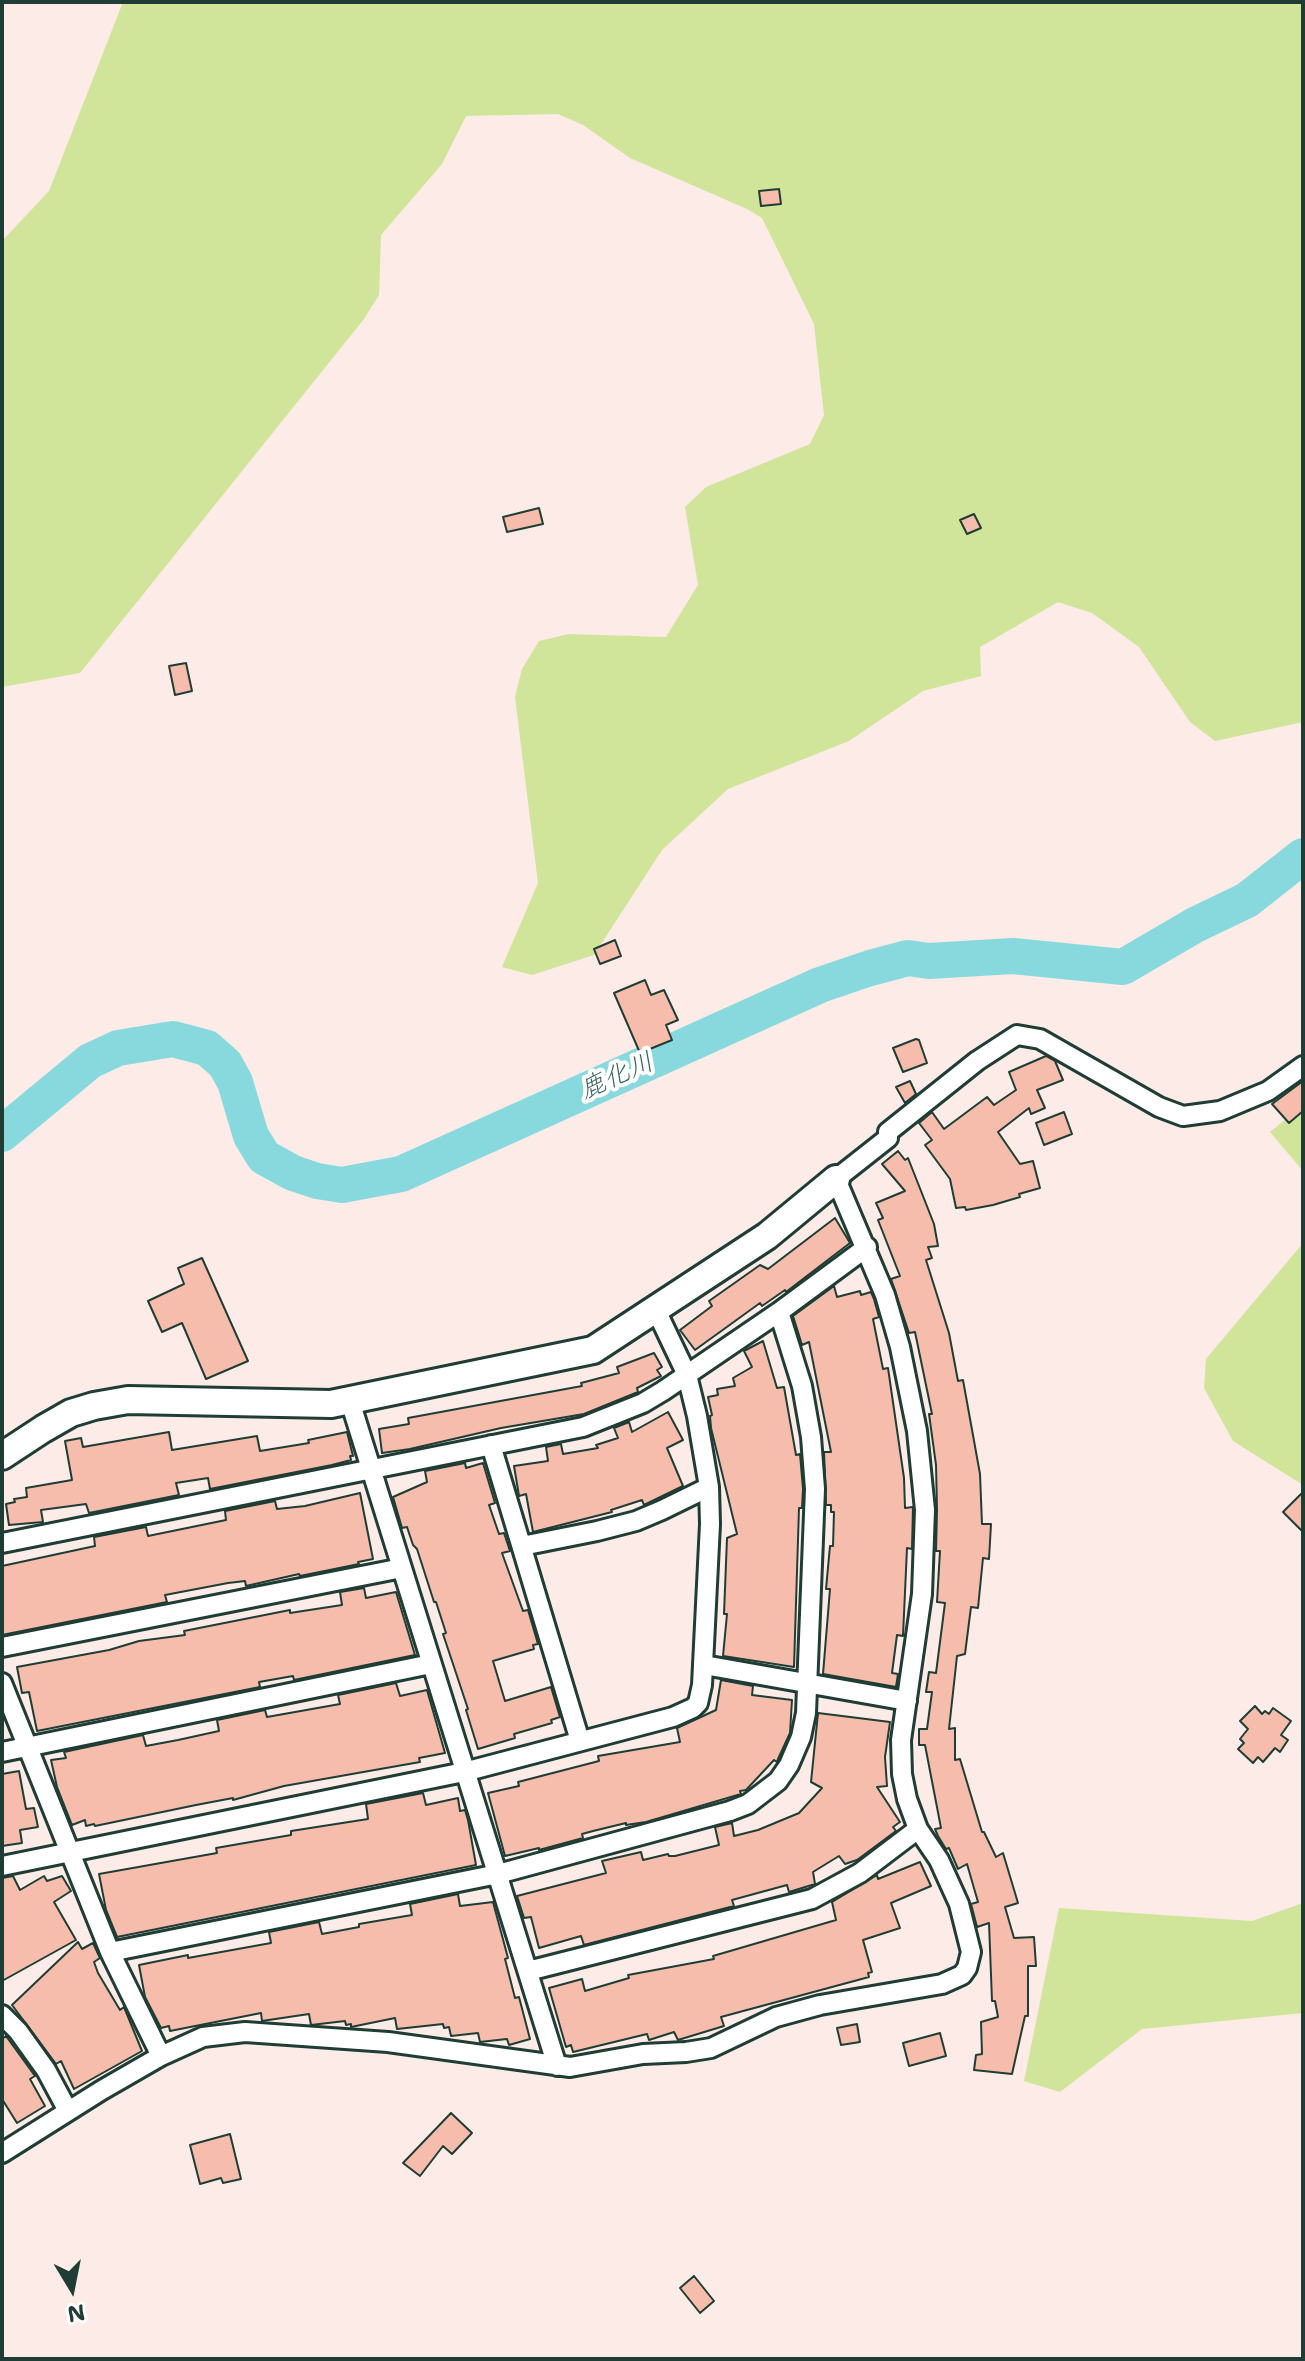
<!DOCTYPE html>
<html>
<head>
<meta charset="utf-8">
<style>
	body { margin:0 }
	#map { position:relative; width:1305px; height:2361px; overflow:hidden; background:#fcebe6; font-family:"Shantell Sans",sans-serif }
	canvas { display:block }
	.frame { position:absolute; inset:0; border:4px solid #1f3d34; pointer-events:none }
	.north { position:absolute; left:32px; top:2249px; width:80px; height:80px; -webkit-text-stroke:6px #fff; paint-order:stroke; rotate:170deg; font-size:22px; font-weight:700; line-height:32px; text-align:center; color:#1f3d34 }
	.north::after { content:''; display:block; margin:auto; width:28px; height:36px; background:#1f3d34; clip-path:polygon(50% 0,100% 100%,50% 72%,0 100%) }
</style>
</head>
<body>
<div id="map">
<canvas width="1305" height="2361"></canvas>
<div class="frame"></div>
<div class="north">N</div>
</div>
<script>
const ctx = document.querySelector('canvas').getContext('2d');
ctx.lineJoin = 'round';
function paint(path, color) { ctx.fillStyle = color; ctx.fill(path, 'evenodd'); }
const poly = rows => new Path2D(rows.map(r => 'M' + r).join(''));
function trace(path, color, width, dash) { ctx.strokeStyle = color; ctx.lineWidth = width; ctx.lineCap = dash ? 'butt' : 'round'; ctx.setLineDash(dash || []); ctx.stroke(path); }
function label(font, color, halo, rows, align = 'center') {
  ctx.font = font + ' "Shantell Sans","Klee One",sans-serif'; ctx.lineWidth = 8; ctx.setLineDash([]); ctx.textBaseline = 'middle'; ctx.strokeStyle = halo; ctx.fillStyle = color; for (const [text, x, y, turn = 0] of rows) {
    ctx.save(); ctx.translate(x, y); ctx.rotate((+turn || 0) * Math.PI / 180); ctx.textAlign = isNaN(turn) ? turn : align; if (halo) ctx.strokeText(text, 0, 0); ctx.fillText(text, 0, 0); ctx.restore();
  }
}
const green = poly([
	[123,2,1303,2,1303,722,1215,741,1190,722,1139,647,1092,613,1058,602,980,647,981,676,923,691,849,741,728,789,662,850,594,955,532,975,502,967,538,883,515,697,522,669,539,641,569,634,666,637,698,585,685,507,706,487,810,444,824,415,814,324,762,218,747,209,630,158,583,125,558,114,466,116,442,164,381,235,379,295,364,319,80,673,2,687,2,241,49,191],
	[1303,1105,1303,1171,1270,1132],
	[1303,1243,1303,1485,1233,1441,1204,1388,1206,1359],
	[1303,1903,1303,2013,1142,2029,1060,2092,1024,2081,1059,1908,1252,1921]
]);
const river = poly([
	[2,1134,90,1061,118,1048,173,1039,207,1048,225,1064,235,1082,251,1136,264,1157,293,1173,317,1181,342,1185,401,1174,820,985,870,968,908,958,929,961,1013,956,1123,967,1195,925,1247,900,1303,856]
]);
const building = poly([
	[779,189,781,204,761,206,759,191,779,189],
	[539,508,543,524,507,532,503,517,539,508],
	[974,514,981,528,967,534,960,520,974,514],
	[186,663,192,691,175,695,169,666,186,663],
	[615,940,621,956,600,964,594,949,615,940],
	[645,980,651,995,664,990,678,1020,666,1025,672,1040,640,1053,614,993,645,980],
	[916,1039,919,1040,927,1063,903,1072,893,1048,916,1039],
	[1046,1056,1055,1061,1063,1080,1037,1090,1045,1108,1031,1114,1029,1108,998,1132,1020,1164,1033,1161,1040,1188,1019,1194,1020,1197,993,1205,966,1210,965,1207,956,1208,950,1179,925,1145,932,1140,919,1123,932,1112,944,1129,987,1097,994,1105,1016,1090,1009,1072,1046,1056],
	[910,1081,916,1094,905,1103,896,1087,910,1081],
	[1303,1081,1303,1111,1289,1123,1272,1104,1303,1081],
	[1064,1112,1072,1134,1044,1145,1036,1123,1064,1112],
	[898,1151,905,1160,908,1158,934,1224,938,1246,928,1247,932,1258,926,1260,949,1333,958,1381,963,1380,980,1474,982,1524,991,1524,989,1559,983,1558,978,1608,971,1607,965,1654,957,1656,949,1729,955,1728,955,1760,960,1759,982,1832,984,1832,996,1857,1003,1853,1018,1903,1005,1907,1014,1938,1034,1937,1036,1966,1028,1966,1028,2016,1025,2016,1012,2074,974,2070,976,2055,982,2054,981,2022,998,2017,995,2001,992,2001,989,1923,977,1927,971,1904,978,1902,967,1864,958,1869,949,1848,946,1849,938,1836,935,1829,941,1828,925,1745,919,1745,919,1729,927,1729,932,1692,926,1692,929,1672,936,1673,945,1603,937,1602,940,1551,936,1551,937,1510,936,1465,929,1414,932,1414,915,1332,909,1333,891,1279,900,1276,878,1220,883,1218,876,1203,905,1191,882,1164,898,1151],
	[835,1218,850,1243,786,1292,785,1290,762,1306,760,1303,695,1350,680,1330,712,1306,709,1301,760,1265,768,1269,835,1218],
	[202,1258,248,1361,206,1379,182,1323,162,1332,148,1301,184,1284,178,1268,202,1258],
	[834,1286,837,1297,860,1291,861,1295,871,1292,874,1299,879,1317,873,1319,883,1369,888,1368,904,1478,905,1508,913,1507,912,1549,907,1548,903,1636,897,1635,892,1673,898,1674,896,1687,823,1674,830,1589,826,1589,830,1546,833,1546,834,1512,831,1512,831,1505,826,1505,824,1452,831,1452,809,1342,802,1345,793,1316,834,1286],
	[763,1341,777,1388,784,1387,796,1455,800,1454,803,1489,802,1508,799,1508,794,1667,723,1656,727,1614,724,1614,727,1538,737,1534,711,1428,710,1416,712,1415,708,1397,718,1395,717,1389,735,1386,733,1378,752,1367,744,1351,763,1341],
	[654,1353,662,1367,657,1370,661,1376,637,1388,638,1392,584,1414,501,1428,410,1449,382,1453,379,1429,409,1424,408,1418,582,1386,581,1383,619,1373,617,1367,654,1353],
	[668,1412,683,1440,667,1448,683,1486,644,1505,642,1500,611,1510,612,1512,533,1532,526,1494,519,1496,514,1466,548,1461,546,1447,561,1444,563,1454,598,1448,596,1445,618,1438,614,1428,629,1422,632,1432,668,1412],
	[169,1432,172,1450,257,1436,260,1451,309,1443,308,1440,347,1432,353,1456,350,1456,351,1460,332,1465,210,1489,208,1478,176,1483,179,1495,89,1513,86,1504,41,1510,43,1522,9,1525,6,1504,15,1502,14,1499,27,1497,26,1488,72,1480,65,1441,81,1438,83,1447,169,1432],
	[465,1463,466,1468,483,1463,495,1503,489,1505,499,1534,504,1533,510,1551,502,1553,523,1611,528,1610,538,1644,533,1645,534,1649,493,1661,505,1701,551,1687,560,1717,551,1720,552,1723,514,1734,515,1738,478,1749,466,1710,468,1709,443,1634,446,1633,436,1602,434,1602,417,1549,413,1545,407,1527,402,1528,393,1497,427,1482,425,1471,465,1463],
	[1303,1492,1303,1532,1283,1512,1303,1492],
	[360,1493,373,1559,358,1562,359,1564,300,1576,299,1574,246,1586,245,1581,228,1583,165,1595,167,1602,2,1635,2,1566,95,1546,94,1537,146,1527,148,1536,226,1520,225,1511,275,1501,277,1509,305,1506,360,1493],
	[364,1588,366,1598,396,1592,415,1655,294,1680,293,1676,259,1682,260,1687,37,1731,29,1692,22,1693,17,1667,109,1650,139,1641,185,1635,184,1631,290,1610,290,1613,342,1605,340,1592,364,1588],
	[721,1680,753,1686,752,1695,792,1700,790,1733,778,1759,777,1762,774,1760,746,1790,740,1791,741,1794,646,1822,626,1825,626,1823,593,1831,582,1834,583,1838,539,1850,539,1848,505,1856,488,1793,519,1786,518,1782,599,1761,598,1756,680,1742,677,1728,716,1710,721,1680],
	[396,1683,400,1696,427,1690,445,1753,419,1758,420,1762,284,1786,233,1800,233,1798,196,1805,95,1826,94,1824,86,1826,85,1820,72,1825,57,1787,51,1760,66,1758,64,1752,143,1735,146,1746,178,1740,219,1731,217,1720,265,1710,267,1717,340,1704,338,1695,396,1683],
	[1255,1706,1262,1714,1265,1711,1269,1714,1273,1708,1291,1721,1281,1735,1288,1740,1280,1752,1275,1748,1263,1762,1258,1757,1253,1763,1238,1749,1244,1743,1240,1739,1248,1729,1240,1721,1255,1706],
	[818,1713,890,1722,885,1757,887,1786,877,1787,900,1822,893,1827,896,1831,857,1860,845,1864,839,1856,813,1872,815,1884,789,1892,787,1885,732,1900,734,1906,584,1945,581,1936,539,1948,531,1917,524,1918,517,1896,606,1873,602,1861,641,1852,643,1860,668,1854,669,1856,675,1856,719,1845,715,1827,732,1823,734,1836,758,1830,799,1813,822,1788,811,1782,818,1713],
	[19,1771,26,1809,34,1808,38,1827,20,1830,22,1843,2,1846,2,1774,19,1771],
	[423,1793,426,1805,458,1798,460,1811,465,1810,468,1820,476,1865,117,1937,106,1910,99,1874,217,1853,216,1848,291,1835,291,1831,368,1819,366,1804,423,1793],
	[920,1862,931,1886,891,1903,900,1928,863,1940,872,1972,868,1973,869,1977,721,2017,724,2026,678,2040,674,2032,649,2040,647,2034,573,2052,571,2045,566,2047,549,1988,582,1979,585,1991,629,1978,628,1975,714,1959,713,1956,836,1920,832,1902,877,1875,878,1879,920,1862],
	[13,1876,20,1890,44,1876,47,1881,62,1876,71,1891,54,1902,76,1940,2,1981,2,1878,13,1876],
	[458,1894,460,1906,493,1902,508,1958,505,1959,515,1998,519,1997,530,2039,509,2045,507,2039,480,2042,478,2033,451,2036,449,2027,444,2028,443,2024,397,2029,395,2018,351,2027,351,2024,346,2025,345,2021,311,2025,309,2014,262,2021,261,2013,170,2031,169,2026,161,2028,145,1997,139,1965,188,1955,188,1958,271,1943,269,1932,319,1922,322,1934,359,1927,359,1924,412,1915,410,1904,458,1894],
	[78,1942,82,1949,93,1943,100,1958,94,1962,98,1973,120,2010,124,2007,142,2051,74,2089,61,2061,56,2064,12,2005,78,1942],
	[857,2024,860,2042,841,2045,837,2028,857,2024],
	[940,2033,946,2056,909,2066,903,2043,940,2033],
	[6,2036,35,2076,30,2079,45,2106,17,2123,2,2099,2,2039,6,2036],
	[451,2113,472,2133,452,2154,443,2146,420,2176,403,2163,451,2113],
	[230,2134,241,2179,223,2183,221,2178,200,2184,190,2145,230,2134],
	[694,2276,714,2301,700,2313,680,2288,694,2276]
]);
const street = poly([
	[350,1401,557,2066],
	[491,1445,580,1741],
	[2,1543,583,1427,643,1403,663,1391,779,1312,867,1247],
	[522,1546,597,1531,636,1521,662,1510,709,1487],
	[2,1647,402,1568],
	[704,1665,907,1701],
	[2,1683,110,1952,498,1874,730,1811,748,1804,778,1781,789,1765,801,1737,806,1713,815,1489,811,1437,802,1386,779,1312],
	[2,1752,431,1664],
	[2,1866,464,1772,673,1717,693,1708,698,1703,702,1685,710,1524,709,1487,697,1416,687,1375,656,1310],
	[110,1952,161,2056],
	[528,1971,812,1899,860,1873,918,1829],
	[2,2015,18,2031,46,2070,68,2111],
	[2,2153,102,2090,161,2056,203,2037,245,2032,388,2042,570,2067,643,2054,686,2052,711,2048,776,2017,820,2005,942,1984,962,1975,967,1968,971,1952,959,1904,939,1860,918,1829,907,1799,902,1774,901,1740,922,1594,925,1510,917,1431,900,1347,885,1295,836,1179,888,1138,888,1132,977,1061,1017,1035,1040,1039,1159,1107,1183,1116,1220,1111,1268,1091,1303,1066]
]);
const secondary = poly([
	[2,1456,43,1429,71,1413,94,1406,128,1400,331,1404,593,1350,767,1236,836,1179]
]);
const waterNames = [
	["鹿化川",617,1077,-24]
];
paint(green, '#d0e59a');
trace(river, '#88d9de', 36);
paint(building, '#f6bdac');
trace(building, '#1f3d34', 2);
trace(street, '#1f3d34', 24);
trace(secondary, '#1f3d34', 32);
trace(street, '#fff', 18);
trace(secondary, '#fff', 26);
label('italic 26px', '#39645e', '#fff', waterNames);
</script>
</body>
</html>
